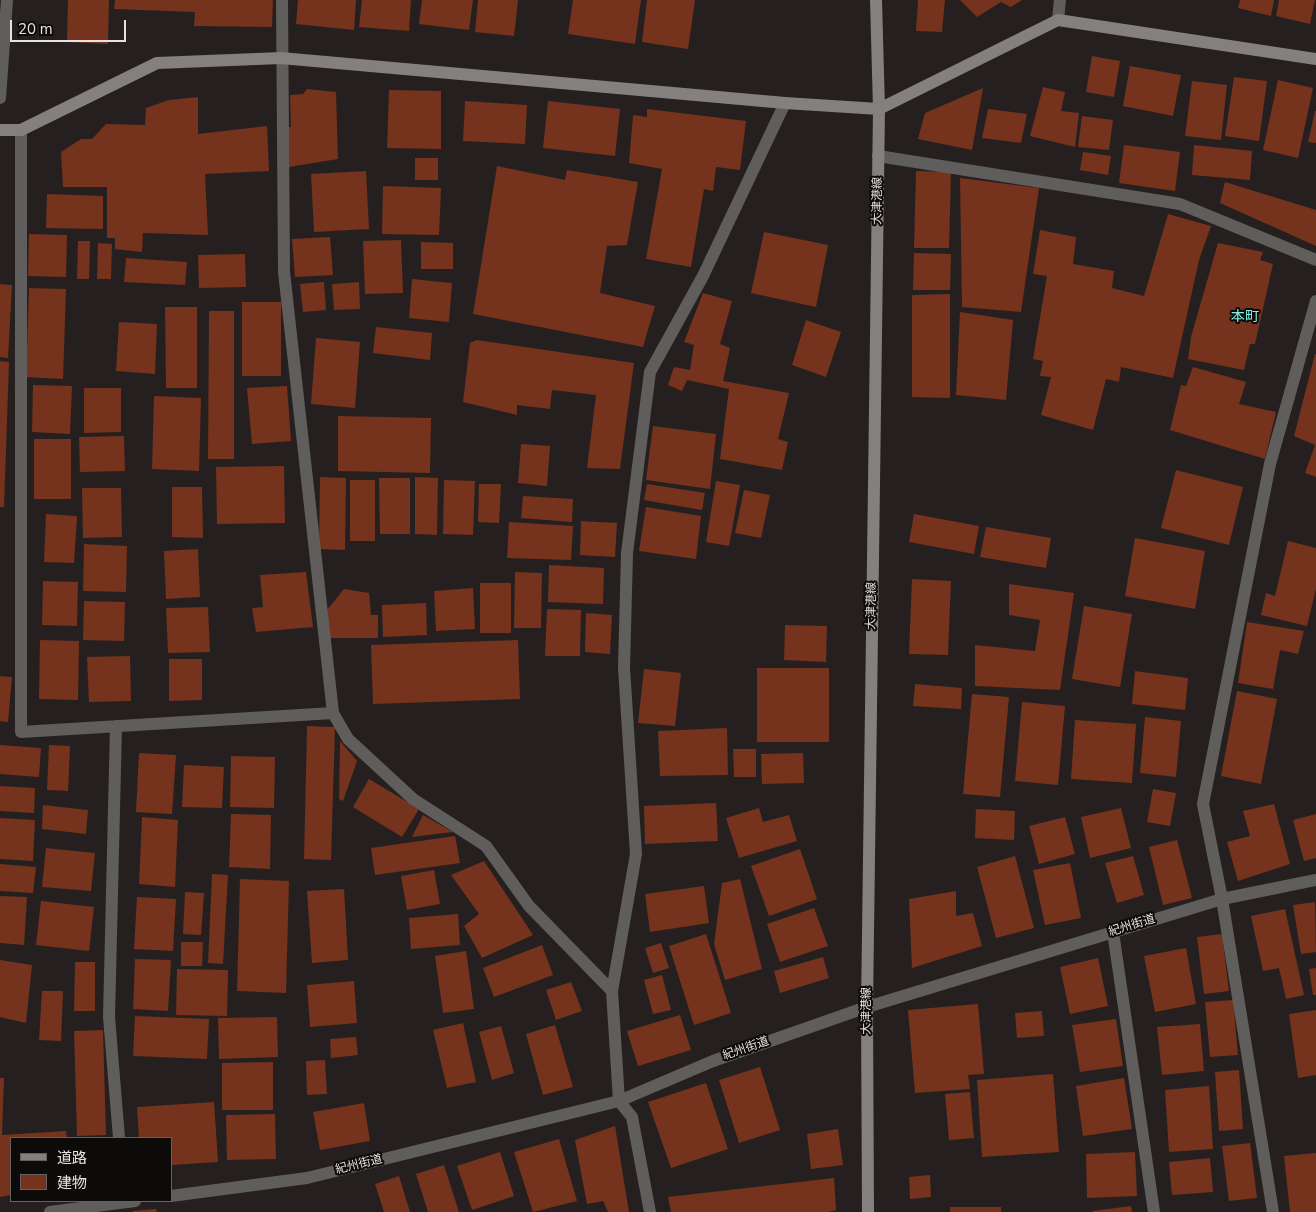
<!DOCTYPE html>
<html>
<head>
<meta charset="utf-8">
<style>
	body { margin:0 }
	#map { position:relative; width:1316px; height:1212px; overflow:hidden; background:#25201f; font-family:"Nunito Sans","Noto Sans JP",sans-serif }
	canvas { display:block }
	.legend { position:absolute; left:10px; top:1137px; width:162px; height:65px; box-sizing:border-box; background:#0d0b0a; border:1px solid #646160; margin:0; padding:6px 9px; list-style:none; font-size:15px; color:#e6e2e1 }
	.legend li { display:flex; align-items:center; gap:10px; height:25px }
	.legend b { width:25px; border:1px solid #646160 }
	.scale { position:absolute; left:10px; top:20px; width:116px; height:22px; box-sizing:border-box; border:2px solid #e6e2e1; border-top:0; padding-left:6px; font-size:15px; line-height:18px; white-space:nowrap; color:#e6e2e1; -webkit-text-stroke:4px #0d0b0a; paint-order:stroke }
</style>
</head>
<body>
<div id="map">
<canvas width="1316" height="1212"></canvas>
<ul class="legend">
<li><b style="height:6px;background:#84807f"></b>道路</li>
<li><b style="height:14px;background:#75321c"></b>建物</li>
</ul>
<div class="scale">20 m</div>
</div>
<script>
const ctx = document.querySelector('canvas').getContext('2d');
ctx.lineJoin = 'round';
function paint(path, color) { ctx.fillStyle = color; ctx.fill(path, 'evenodd'); }
const poly = rows => new Path2D(rows.map(r => 'M' + r).join(''));
function trace(path, color, width, dash) { ctx.strokeStyle = color; ctx.lineWidth = width; ctx.lineCap = dash ? 'butt' : 'round'; ctx.setLineDash(dash || []); ctx.stroke(path); }
function label(font, color, halo, rows, align = 'center') {
  ctx.font = font + ' "Nunito Sans","Noto Sans JP",sans-serif'; ctx.lineWidth = 4; ctx.setLineDash([]); ctx.textBaseline = 'middle'; ctx.strokeStyle = halo; ctx.fillStyle = color; for (const [text, x, y, turn = 0] of rows) {
    ctx.save(); ctx.translate(x, y); ctx.rotate((+turn || 0) * Math.PI / 180); ctx.textAlign = isNaN(turn) ? turn : align; if (halo) ctx.strokeText(text, 0, 0); ctx.fillText(text, 0, 0); ctx.restore();
  }
}
const building = poly([
	[68,0,109,0,108,44,67,42],
	[115,0,273,0,272,27,194,26,195,12,114,9],
	[298,0,356,0,354,30,296,24],
	[362,0,411,0,409,31,359,27],
	[422,0,473,0,469,30,419,24],
	[478,0,518,0,514,36,475,32],
	[573,0,641,0,635,44,568,34],
	[647,0,695,0,688,49,642,42],
	[918,0,945,0,942,32,916,31],
	[960,0,1022,0,1011,7,1001,2,977,17],
	[1240,0,1274,0,1271,16,1238,8],
	[1279,0,1315,0,1310,24,1276,16],
	[1092,56,1120,61,1114,97,1086,92],
	[1130,66,1181,75,1173,116,1123,106],
	[1234,77,1267,81,1259,141,1225,136],
	[1278,80,1313,88,1298,158,1263,150],
	[1192,81,1227,85,1221,140,1185,136],
	[1043,87,1065,92,1061,111,1079,113,1075,147,1030,136],
	[983,88,972,150,918,139,925,113],
	[307,89,336,92,338,159,289,167,286,127,291,127,290,95,303,94],
	[389,90,441,91,441,149,387,148],
	[198,97,198,134,267,126,269,171,205,174,208,235,143,233,142,252,115,249,115,238,107,238,107,187,63,187,61,152,81,139,92,139,106,124,145,125,146,108,169,100],
	[465,101,527,105,525,144,463,141],
	[548,101,620,109,615,156,543,148],
	[647,109,746,121,740,170,716,167,713,191,704,189,691,267,646,259,662,169,629,163,633,115,647,117],
	[988,109,1027,114,1021,143,982,138],
	[1315,111,1316,111,1316,143,1308,142],
	[1082,116,1113,120,1109,150,1078,147],
	[1124,145,1180,152,1175,191,1119,183],
	[1194,145,1252,151,1250,180,1192,175],
	[1083,152,1111,156,1108,175,1080,170],
	[415,158,438,158,438,180,415,180],
	[497,166,565,180,567,170,638,182,627,245,607,246,600,293,655,306,643,347,473,314],
	[366,171,369,229,314,232,311,174],
	[916,171,951,172,949,248,914,248],
	[960,178,1039,188,1021,312,962,307],
	[1225,182,1316,210,1316,246,1220,203],
	[383,186,441,188,439,235,382,234],
	[47,194,103,196,103,229,46,228],
	[1168,214,1211,226,1199,260,1173,378,1121,367,1119,382,1106,379,1093,430,1041,415,1051,377,1040,376,1043,361,1033,359,1047,276,1033,274,1040,230,1076,237,1073,264,1114,271,1112,288,1144,296],
	[764,232,828,245,816,307,751,293],
	[29,234,67,235,66,277,28,276],
	[330,237,333,275,295,277,292,239],
	[401,240,403,293,365,294,363,241],
	[78,241,90,241,89,279,77,279],
	[421,242,453,243,453,269,421,269],
	[98,243,112,244,111,279,97,279],
	[1218,243,1263,252,1260,260,1273,264,1255,344,1250,344,1244,370,1188,359,1191,337],
	[914,253,951,254,950,290,913,290],
	[245,254,246,287,199,288,198,255],
	[126,258,187,262,185,285,124,282],
	[412,279,452,283,449,322,409,318],
	[324,282,326,310,303,312,300,284],
	[359,282,360,309,334,310,332,284],
	[0,284,12,285,8,358,0,357],
	[29,288,66,289,63,379,26,377],
	[703,293,732,301,720,344,730,348,723,381,789,393,778,439,788,442,782,470,720,459,729,389,687,380,682,391,668,385,674,367,690,370,694,345,684,342],
	[950,294,950,398,912,397,912,295],
	[242,302,281,302,281,376,242,376],
	[165,307,197,307,197,388,166,388],
	[209,311,234,311,234,459,208,459],
	[960,312,1013,320,1006,400,956,395],
	[806,320,841,332,826,377,792,365],
	[119,322,157,324,155,374,116,371],
	[376,327,432,333,430,360,373,353],
	[316,338,360,342,355,408,311,404],
	[477,340,634,363,620,469,587,468,596,395,552,390,550,409,517,405,517,415,463,402,470,343],
	[1315,354,1316,354,1316,477,1305,473,1315,445,1294,436],
	[0,361,9,362,4,507,0,507],
	[1193,367,1246,382,1239,404,1276,412,1265,459,1170,430,1181,385,1186,386],
	[33,385,72,386,70,434,32,432],
	[287,386,291,441,252,444,247,388],
	[84,388,121,388,121,432,84,433],
	[154,396,201,398,199,471,152,469],
	[338,416,431,418,430,473,338,471],
	[653,426,716,434,710,489,646,480],
	[124,436,125,471,80,472,79,437],
	[34,439,71,439,71,499,34,499],
	[521,444,550,446,547,486,518,483],
	[284,466,285,523,217,524,216,467],
	[1176,470,1243,487,1229,545,1161,528],
	[320,477,346,478,345,550,319,549],
	[415,477,438,478,437,535,415,534],
	[379,478,410,478,410,534,380,534],
	[350,480,375,480,375,541,350,541],
	[444,480,475,481,473,535,443,534],
	[716,481,740,485,729,546,706,542],
	[479,484,501,484,499,523,478,522],
	[647,484,705,493,702,510,644,500],
	[172,487,202,487,203,538,172,537],
	[82,488,121,488,122,537,83,538],
	[744,490,770,495,761,538,735,533],
	[523,496,573,499,572,522,521,518],
	[646,507,701,516,696,559,639,551],
	[46,514,77,516,74,563,44,562],
	[914,514,979,526,974,554,909,542],
	[581,521,617,523,615,557,580,555],
	[509,522,573,526,571,560,507,558],
	[986,527,1051,538,1046,568,980,557],
	[1135,538,1205,551,1195,609,1125,596],
	[1288,541,1316,548,1316,589,1307,626,1261,615,1266,593,1275,596],
	[84,544,127,546,126,592,83,591],
	[198,549,200,597,166,599,164,551],
	[549,565,604,568,603,604,548,602],
	[306,572,313,627,256,632,252,608,263,607,260,575],
	[515,572,542,573,541,628,514,628],
	[912,579,951,581,948,655,909,654],
	[43,581,78,582,77,626,42,625],
	[480,583,511,583,511,633,480,633],
	[1009,584,1074,593,1060,690,975,686,975,645,1035,651,1040,620,1009,615],
	[473,588,475,629,436,631,434,591],
	[344,589,369,593,371,615,378,615,378,638,330,638,327,610],
	[84,601,125,602,124,641,83,640],
	[426,603,427,635,383,637,382,605],
	[1084,606,1132,614,1120,687,1072,679],
	[208,607,210,652,168,653,166,608],
	[547,609,581,610,580,656,545,656],
	[586,613,612,615,610,654,585,652],
	[1247,622,1304,631,1298,654,1280,650,1273,689,1238,683],
	[785,625,827,626,826,662,784,660],
	[40,640,79,641,78,700,39,699],
	[518,640,520,699,373,704,371,645],
	[130,656,131,701,89,702,87,657],
	[169,659,202,659,202,700,169,701],
	[757,668,829,668,829,742,757,742],
	[644,669,681,673,675,726,638,723],
	[1135,671,1188,678,1185,710,1132,704],
	[0,676,12,677,8,722,0,721],
	[915,684,962,688,961,709,913,706],
	[1237,691,1277,699,1261,784,1221,776],
	[972,694,1009,697,1000,797,963,794],
	[1022,702,1065,706,1058,785,1015,781],
	[1145,717,1181,721,1176,777,1140,773],
	[1075,720,1136,724,1132,783,1071,779],
	[307,726,335,727,331,860,304,859],
	[727,728,728,775,660,776,658,731],
	[340,741,357,761,343,801,339,799],
	[0,745,41,748,39,777,0,774],
	[49,745,70,746,68,791,47,790],
	[733,749,756,749,756,777,734,777],
	[139,753,176,755,172,814,136,812],
	[803,753,804,783,762,784,761,754],
	[231,756,275,757,274,808,230,807],
	[184,765,224,767,222,808,182,807],
	[369,779,419,809,402,837,353,807],
	[0,786,35,788,34,813,0,811],
	[1153,789,1176,793,1170,826,1147,822],
	[716,803,718,841,645,844,644,806],
	[1274,804,1290,864,1238,881,1227,842,1250,836,1243,811],
	[43,805,88,810,86,834,42,829],
	[759,808,763,822,789,815,797,841,739,858,726,818],
	[1121,808,1131,848,1090,858,1081,817],
	[976,809,1015,811,1014,840,975,838],
	[231,814,271,815,270,869,229,867],
	[1316,814,1316,858,1304,861,1293,820],
	[423,815,453,832,412,837],
	[142,817,178,820,175,887,139,884],
	[1065,817,1075,854,1039,864,1029,826],
	[0,818,35,820,33,861,0,859],
	[455,836,460,863,375,875,371,848],
	[1177,840,1192,898,1163,905,1149,847],
	[46,848,95,853,91,891,42,887],
	[800,849,817,899,769,916,751,866],
	[1015,856,1034,928,996,938,977,867],
	[1133,856,1144,895,1117,903,1105,863],
	[484,861,533,935,482,958,464,926,479,914,451,875],
	[1070,863,1081,918,1045,925,1033,870],
	[0,864,36,867,33,893,0,891],
	[434,870,440,904,407,910,401,876],
	[212,874,228,875,223,964,208,963],
	[240,879,289,881,286,993,237,991],
	[740,879,762,969,725,980,714,944,722,883],
	[704,886,709,923,650,932,645,894],
	[344,889,348,960,312,963,307,891],
	[956,891,956,916,973,913,982,946,912,968,909,899],
	[185,892,204,893,201,935,183,934],
	[0,896,27,897,24,945,0,943],
	[137,897,176,899,173,951,134,949],
	[41,901,94,907,89,951,36,945],
	[1315,902,1316,952,1301,954,1293,905],
	[814,908,828,946,780,962,767,924],
	[1285,909,1304,995,1286,999,1279,968,1263,971,1251,916],
	[458,914,460,945,411,949,409,918],
	[706,934,731,1013,694,1025,669,946],
	[1222,934,1229,991,1204,994,1197,937],
	[181,942,203,942,202,966,181,966],
	[661,943,669,968,653,973,645,948],
	[542,945,553,975,494,997,483,968],
	[1186,948,1196,1004,1155,1012,1144,956],
	[466,951,474,1009,443,1013,435,956],
	[823,957,829,978,780,993,774,971],
	[1098,958,1108,1006,1070,1014,1060,967],
	[135,959,171,960,168,1011,133,1009],
	[0,960,32,965,26,1023,0,1017],
	[75,962,95,962,95,1011,74,1011],
	[1316,968,1316,995,1313,995,1309,969],
	[177,969,228,970,227,1016,176,1015],
	[662,975,671,1010,653,1014,644,980],
	[354,981,357,1023,310,1027,307,985],
	[571,982,582,1011,556,1020,546,990],
	[42,991,63,991,61,1041,39,1040],
	[1233,1000,1238,1055,1210,1057,1205,1002],
	[978,1004,984,1074,968,1075,970,1089,915,1093,908,1010],
	[1316,1010,1316,1075,1298,1078,1289,1014],
	[1042,1011,1044,1036,1017,1038,1015,1013],
	[680,1015,691,1050,638,1066,627,1031],
	[135,1016,209,1019,207,1059,133,1056],
	[277,1017,278,1057,219,1059,218,1018],
	[1116,1019,1123,1066,1080,1072,1072,1025],
	[463,1023,476,1082,447,1088,433,1030],
	[1200,1024,1204,1071,1162,1075,1157,1027],
	[555,1025,573,1087,543,1095,526,1034],
	[501,1026,514,1073,492,1080,479,1032],
	[103,1030,106,1135,77,1136,74,1031],
	[356,1037,358,1055,331,1058,330,1039],
	[325,1060,327,1094,307,1095,306,1061],
	[273,1062,273,1110,222,1110,222,1063],
	[760,1067,780,1130,739,1143,719,1080],
	[1239,1070,1243,1129,1219,1131,1215,1072],
	[1053,1074,1059,1152,982,1157,977,1080],
	[0,1078,4,1078,2,1135,66,1131,67,1138,11,1138,11,1195,0,1197],
	[1124,1078,1132,1129,1083,1136,1076,1086],
	[706,1083,728,1149,671,1168,648,1102],
	[1209,1086,1213,1149,1169,1152,1165,1090],
	[970,1092,974,1138,949,1140,945,1094],
	[214,1102,218,1162,171,1165,171,1138,139,1138,137,1107],
	[364,1103,370,1141,320,1150,313,1112],
	[275,1114,276,1159,227,1160,226,1115],
	[615,1126,629,1212,608,1212,603,1201,587,1204,575,1140],
	[838,1129,843,1165,811,1169,807,1134],
	[559,1139,577,1201,533,1212,514,1152],
	[1250,1143,1257,1198,1229,1201,1222,1146],
	[500,1152,514,1196,472,1210,457,1166],
	[1135,1152,1137,1196,1087,1198,1086,1154],
	[1316,1153,1316,1212,1290,1212,1284,1156],
	[1210,1158,1213,1192,1172,1195,1169,1162],
	[444,1165,459,1212,428,1212,416,1174],
	[930,1175,931,1197,910,1199,909,1177],
	[399,1176,410,1212,384,1212,375,1184],
	[834,1178,836,1210,828,1212,671,1212,668,1197],
	[1131,1206,1132,1212,1093,1212,1093,1211],
	[950,1207,1001,1207,1001,1212,950,1212],
	[156,1209,157,1212,133,1212,133,1211]
]);
const street = poly([
	[282,0,284,272,333,713,348,739,413,799,486,846,529,906,612,991],
	[1058,20,1060,0],
	[0,98,7,0],
	[21,130,21,732,333,713],
	[878,156,1180,204,1316,260],
	[116,726,109,1017,119,1138],
	[1113,932,1154,1212],
	[171,1196,307,1178,619,1101,713,1061,867,1007,1222,899,1316,880],
	[50,1212,135,1201],
	[650,1212,632,1117,619,1101,612,991,636,854,624,668,627,553,650,372,703,276,785,103],
	[1273,1212,1222,899,1203,804,1270,464,1316,301]
]);
const secondary = poly([
	[0,130,21,130,157,63,281,58,785,103,879,109,1058,20,1316,59],
	[868,1212,867,1007,879,109,876,0]
]);
const streetNames = [
	["大津港線",878,201,-89],
	["大津港線",872,606,-89],
	["紀州街道",1132,926,-17],
	["大津港線",867,1011,-90],
	["紀州街道",746,1049,-19],
	["紀州街道",359,1165,-14]
];
const neighbourhoodNames = [
	["本町",1245,318]
];
paint(building, '#75321c');
trace(street, '#605e5d', 12);
trace(secondary, '#84807f', 12);
label('12px', '#e6e2e1', '#0d0b0a', streetNames);
label('14px', '#83ede4', '#0d0b0a', neighbourhoodNames);
</script>
</body>
</html>
